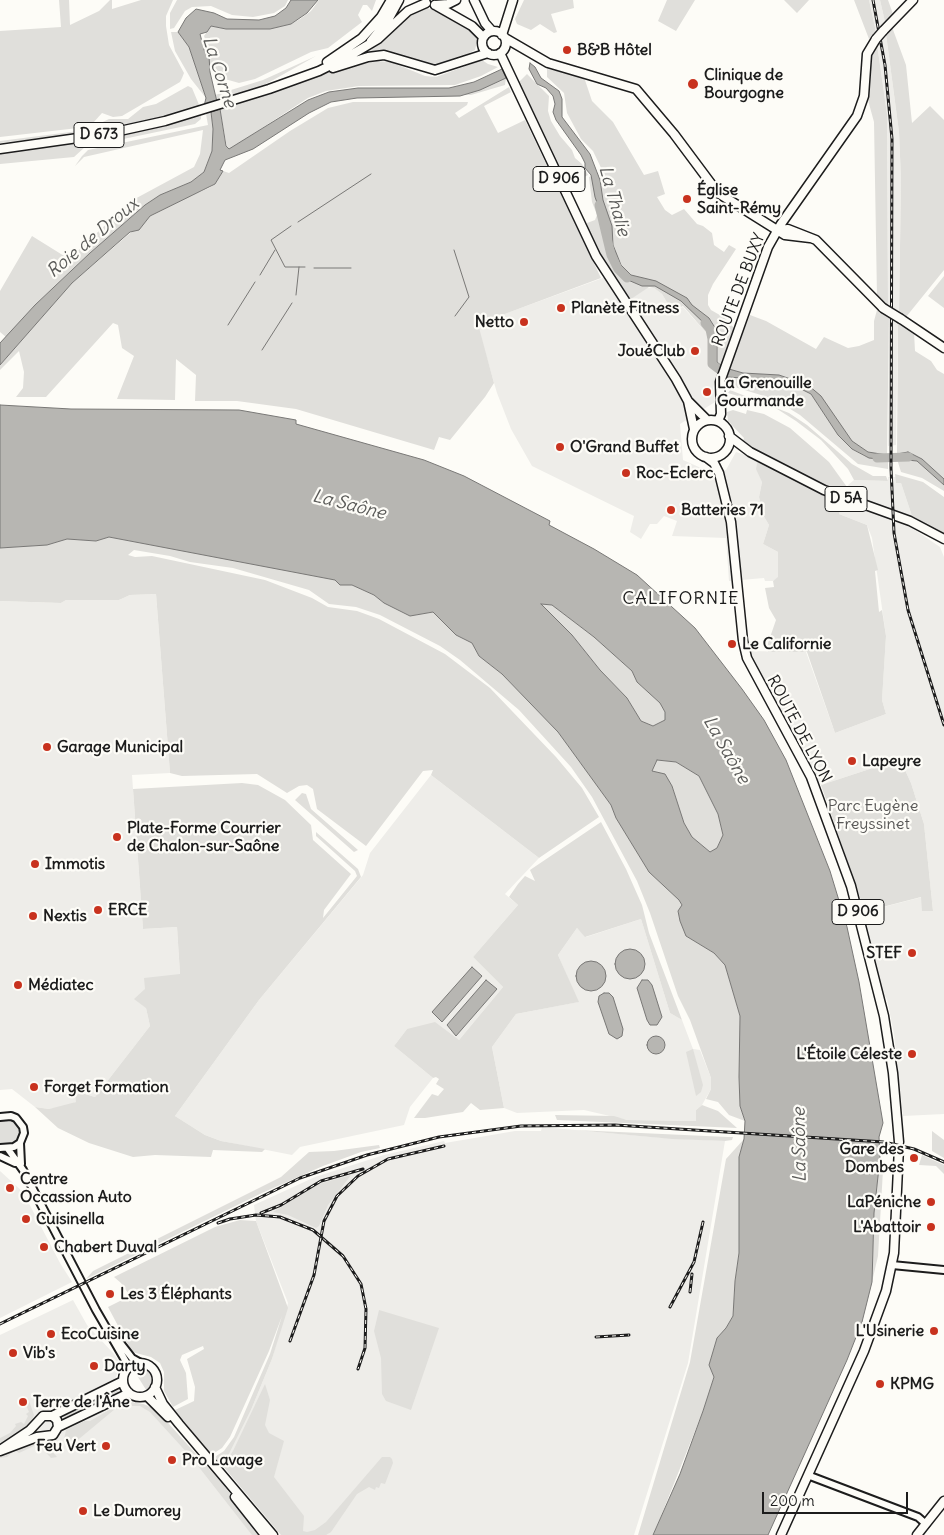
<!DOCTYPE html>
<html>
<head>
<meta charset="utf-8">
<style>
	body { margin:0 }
	#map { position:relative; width:944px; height:1535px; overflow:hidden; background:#fdfcf7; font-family:Delius,sans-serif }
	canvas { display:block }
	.scale { position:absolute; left:762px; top:1492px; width:146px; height:22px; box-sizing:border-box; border:2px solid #1c1c1c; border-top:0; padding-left:6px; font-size:15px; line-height:18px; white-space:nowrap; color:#1c1c1c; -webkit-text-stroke:4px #fdfcf7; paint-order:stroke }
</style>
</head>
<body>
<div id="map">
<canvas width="944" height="1535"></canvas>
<div class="scale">200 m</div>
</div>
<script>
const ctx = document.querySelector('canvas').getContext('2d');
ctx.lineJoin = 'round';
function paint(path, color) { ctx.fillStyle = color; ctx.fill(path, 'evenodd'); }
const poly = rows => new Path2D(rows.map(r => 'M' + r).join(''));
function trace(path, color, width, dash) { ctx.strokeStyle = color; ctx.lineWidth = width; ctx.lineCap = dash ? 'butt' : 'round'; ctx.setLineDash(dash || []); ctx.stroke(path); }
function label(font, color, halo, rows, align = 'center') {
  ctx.font = font + ' Delius,sans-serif'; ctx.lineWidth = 4.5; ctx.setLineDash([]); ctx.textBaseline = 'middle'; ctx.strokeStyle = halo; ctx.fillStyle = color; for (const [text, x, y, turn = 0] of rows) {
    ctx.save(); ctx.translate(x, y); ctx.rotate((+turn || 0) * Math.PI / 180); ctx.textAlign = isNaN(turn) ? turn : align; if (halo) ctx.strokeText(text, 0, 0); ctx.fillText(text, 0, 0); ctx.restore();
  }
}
const built = poly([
	[869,0,880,0,885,22,876,32],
	[886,34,899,132,901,180,899,313,888,306,887,114,877,44],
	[611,275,647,288,654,288,662,294,672,311,683,307,709,336,709,364,717,375,713,388,715,402,680,424,683,460,710,472,726,470,736,452,758,459,762,482,759,497,763,515,769,525,763,544,778,552,778,578,773,581,765,581,764,578,729,581,726,538,672,536,677,521,664,516,657,524,650,524,641,539,630,532,634,516,532,466,511,429,497,393,477,324],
	[889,316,898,323,896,445,888,446],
	[888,477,896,477,896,483,901,483,912,516,909,526,940,547,944,557,944,1114,903,1116,894,1034,887,999,883,995,863,914,864,909,870,908,872,910,922,897,922,911,933,911,924,824,911,783,900,759,821,785,766,689,749,651,806,652,835,733,886,714,882,700,886,636,872,538,867,525,839,514,841,508,845,508,849,504,853,493,848,485,854,480,888,481],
	[156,594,170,773,132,775,143,929,177,927,180,975,146,1008,150,1026,95,1097,76,1091,76,1102,64,1107,49,1109,35,1107,12,1089,0,1090,0,601,61,603,66,600,119,600,130,595],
	[431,775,539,858,505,894,518,905,473,957,503,987,459,1040,407,1029,394,1046,433,1078,410,1107,404,1125,300,1147,292,1155,221,1141,205,1135,175,1116,259,1000,363,875,370,853],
	[641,919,670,1013,682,1020,693,1049,700,1050,711,1078,711,1089,702,1105,696,1110,697,1121,627,1120,584,1110,517,1113,504,1108,492,1047,516,1014,578,1002,558,955,577,928,586,937],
	[542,1127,664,1138,725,1141,688,1363,634,1535,281,1535,223,1466,251,1410,272,1359,288,1303,256,1221,254,1205,315,1177,384,1155,444,1141,445,1143,515,1131,541,1131],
	[0,1171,23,1192,60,1263,72,1282,0,1318],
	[73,1300,87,1325,114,1354,121,1364,115,1379,125,1401,147,1405,258,1535,0,1535,0,1335]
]);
const green = poly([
	[59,0,69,0,70,25,99,11,110,0,112,0,112,9,141,0,173,0,166,16,166,26,169,45,184,73,182,78,180,82,122,116,113,117,102,113,93,123,78,128,0,137,0,31,61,27],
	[177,0,288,0,285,6,274,13,253,17,232,15,211,6,192,7,185,11,174,28,170,29,170,13],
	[319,0,376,0,372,11,367,5,363,5,358,15,362,22,328,48,311,52,255,79,239,83,225,79,219,83,209,65,208,47,204,36,211,26,226,29,269,29,291,24,300,19,311,11],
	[524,0,573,0,574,8,551,14,557,32,554,33,540,24,531,30,517,24,515,19],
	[667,0,695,0,676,31,658,21],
	[784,0,809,0,797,13],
	[854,0,869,0,876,32,869,39],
	[880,0,888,0,893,14,885,22],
	[424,7,437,11,466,29,471,29,478,37,475,50,449,64,432,67,390,53,363,56,406,17],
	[892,27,906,65,912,123,930,106,944,120,944,270,906,317,899,313,901,180,899,132,886,34],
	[171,32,178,32,189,47,206,98,191,79,175,51],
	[877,44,887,114,888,306,877,297,874,122,868,100,869,61],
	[316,56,250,93,217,102,215,95,263,80],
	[482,60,488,64,498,67,481,76,455,85,359,86,326,91,308,98,230,149,227,148,220,109,338,69,377,61,391,62,425,76,436,77],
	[547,69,580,76,585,80,592,101,613,122,644,175,658,171,665,194,657,197,665,210,672,215,684,209,697,224,703,226,712,233,714,245,724,252,729,245,736,249,713,284,708,295,708,305,711,310,725,318,734,328,723,367,717,362,716,329,709,336,683,306,672,311,662,294,654,288,649,287,631,299,623,294,606,267,588,233,587,223,595,220,597,215,592,202,589,177,603,172,593,151,581,139,567,113,564,93,547,77],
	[527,74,549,96,548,111,551,121,560,136,572,150,575,158,582,164,588,175,569,185,519,82],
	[506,78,505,85,471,95,464,95],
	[188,86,192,88,200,107,190,111,76,134,0,143,0,141,86,130,109,119,128,119,143,107,156,104],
	[509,87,511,92,484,106,498,133,525,120,601,278,478,324,494,383,485,397,450,440,439,437,434,450,296,409,237,401,195,401,196,375,176,359,175,400,117,399,134,356,122,348,118,325,113,323,46,397,16,397,23,388,24,372,19,351,0,370,0,365,72,283,150,216,165,207,209,188,215,184,223,171,229,173,290,131,328,108,353,102,468,102,467,105,455,113,459,118],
	[211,112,213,129,212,151,204,172,191,182,160,195,145,205,90,253,35,305,6,337,0,332,0,291,32,236,69,259,131,201,194,167,200,154,203,130,84,157,75,166,82,156,88,150,208,125,206,114],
	[201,115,201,119,195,124,85,147,74,157,0,164,0,154,128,134],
	[944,276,944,308,928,296],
	[877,310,889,316,887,455,868,452,852,441,808,385,779,375,743,373,729,369,750,315,766,321,816,349,824,337,848,348,859,346,874,340,874,321],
	[898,323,914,332,915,351,931,361,937,370,944,374,944,479,922,459,908,452,897,454],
	[726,377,775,380,789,383,811,394,838,435,852,449,864,456,880,461,888,460,888,469,858,464,800,415,774,399,728,385,725,383],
	[730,390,789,413,807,425,852,464,873,476,886,476,888,481,854,480,848,469,821,440,796,421,774,407,728,393],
	[733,410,746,414,747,410,764,414,790,428,829,462,852,494,849,496,830,489,742,443,744,438,728,421,727,412],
	[758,459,815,491,849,504,845,508,841,508,839,514,867,525,878,570,875,571,879,612,882,610,886,636,882,700,886,714,835,733,807,652,768,652,767,646,776,620,769,608,765,588,774,587,773,581,778,577,778,552,763,544,769,525,763,515,759,497,762,482,756,469],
	[897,459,917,461,944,485,944,491,922,478,901,472],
	[895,474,923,482,944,497,944,534,912,516,901,483,896,483],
	[109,537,277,568,335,580,340,585,352,585,374,595,384,603,410,616,433,612,456,635,472,643,479,656,502,674,558,732,611,805,616,818,649,872,679,899,682,906,678,911,680,920,686,936,714,953,725,965,740,1016,739,1077,740,1106,745,1121,729,1115,718,1102,706,1099,711,1089,711,1078,690,1020,678,996,650,913,637,881,592,797,571,767,519,710,460,660,440,646,380,615,356,607,329,604,309,590,233,568,190,562,170,556,134,550,128,555,135,557,152,556,265,580,312,598,328,607,357,611,379,619,445,654,490,688,556,757,582,788,599,817,539,858,431,775,433,770,423,771,366,846,317,809,313,789,307,785,299,786,287,793,257,774,182,776,170,773,156,594,130,595,119,600,66,600,61,603,0,601,0,548,47,545,67,539,96,541],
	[541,604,552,605,594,637,632,671,637,682,660,703,665,712,665,720,653,726,641,721,627,698,600,670,572,635],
	[900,759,911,783,924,824,933,911,922,911,921,897,871,910,870,908,864,909,821,785],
	[657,760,676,762,699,776,718,814,723,835,717,848,710,852,692,837,684,823,672,786,665,775,652,771],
	[242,783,258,785,285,800,311,825,313,840,351,874,324,910,323,918,357,876,355,871,316,836,316,832,358,869,361,877,259,1000,175,1116,205,1135,221,1141,265,1149,262,1152,213,1150,211,1157,155,1155,133,1157,89,1143,58,1128,35,1107,49,1109,76,1102,75,1091,95,1097,150,1026,146,1008,134,999,145,989,144,978,180,974,177,927,143,929,133,789],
	[302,793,306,794,311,809,358,850,354,852,295,800],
	[601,822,626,869,642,905,649,933,682,1020,670,1013,641,919,585,937,577,928,558,955,579,1002,516,1014,492,1047,504,1108,480,1110,471,1103,463,1112,425,1118,414,1118,432,1094,438,1096,444,1089,436,1084,439,1079,436,1077,433,1078,394,1046,407,1029,435,1022,459,1040,503,987,473,957,518,905,509,897,518,884,525,876,535,881,530,870],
	[693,1049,703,1085,701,1092,696,1096,686,1052],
	[702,1105,718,1111,737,1128,557,1120,555,1115,614,1116,627,1120,696,1121,696,1110],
	[6,1118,16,1122,20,1135,13,1144,3,1146,0,1145,0,1119],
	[575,1130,728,1137,733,1137,732,1140,725,1141,672,1139],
	[932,1131,944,1140,944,1158,932,1151],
	[744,1139,739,1157,739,1253,735,1281,733,1316,726,1328,717,1338,709,1365,714,1377,703,1411,661,1516,653,1535,638,1535,690,1362,726,1159],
	[379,1145,380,1148,361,1152,323,1166,262,1193,86,1279,93,1271,281,1177,309,1152,334,1151],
	[922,1155,944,1165,944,1174,936,1166,919,1165],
	[880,1158,883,1170,878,1256,872,1282,874,1213],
	[351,1175,328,1205,319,1226,316,1228,288,1215,273,1212,319,1184],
	[240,1220,256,1221,288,1308,272,1359,251,1410,223,1466,213,1458,224,1451,234,1437,270,1354,282,1316,269,1351,230,1437,222,1448,211,1455,175,1410,194,1401,195,1387,187,1359,204,1349,203,1346,182,1355,180,1360,186,1373,188,1399,173,1407,164,1391,164,1372,160,1363,151,1357,132,1352,108,1307,130,1296,121,1283,114,1277,215,1227],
	[379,1310,439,1328,411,1410,386,1401,382,1394,381,1358,374,1331],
	[137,1367,146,1368,155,1376,153,1388,148,1393,133,1369],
	[265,1384,270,1400,265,1425,269,1433,284,1441,274,1477,304,1516,303,1531,307,1532,315,1530,326,1522,382,1457,390,1457,392,1459,393,1463,385,1484,381,1483,379,1488,376,1487,375,1490,369,1487,357,1494,331,1532,326,1535,281,1535,223,1466,233,1451],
	[116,1387,120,1395,66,1422,62,1414],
	[28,1398,34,1415,31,1422,26,1428,0,1444,0,1438,10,1433,16,1426,15,1424,21,1422,24,1424,28,1416,26,1414,29,1412,24,1400],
	[125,1401,143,1404,150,1407,152,1405,222,1483,254,1525,253,1529,258,1535,252,1535,191,1457,150,1412,140,1406,124,1406,115,1409,74,1443,64,1439,66,1430,84,1421,90,1421],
	[37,1441,45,1443,57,1457,51,1458,40,1446,34,1446,19,1453,15,1450,7,1457,0,1458,0,1455,12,1450]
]);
const water = poly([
	[291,0,318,0,307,13,291,24,270,29,226,29,211,26,207,32,200,34,205,53,209,56,210,72,217,102,204,106,206,98,189,47,178,32,186,18,196,9,214,13,227,19,259,20,275,16,286,8,291,0],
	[530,63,535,67,541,78,559,91,562,99,562,117,590,154,600,180,603,200,612,226,613,245,621,265,631,275,656,281,687,298,692,305,709,318,717,331,717,362,723,367,721,373,713,368,712,335,707,326,681,301,655,286,642,286,628,280,620,272,609,247,605,225,595,197,591,175,585,168,585,163,581,155,556,120,553,112,555,104,553,96,546,88,537,84,529,69,530,63],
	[502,69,506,78,480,90,460,96,357,98,331,102,309,113,253,149,225,160,220,170,223,171,215,184,150,216,139,230,130,232,72,283,0,365,0,343,35,305,90,253,145,205,160,195,191,182,204,172,212,151,213,129,211,112,220,109,226,146,229,149,308,100,329,92,358,88,449,88,474,82,502,69],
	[729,369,743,373,779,375,808,385,821,396,852,441,868,452,887,455,888,460,869,458,852,449,838,435,811,394,791,384,777,380,726,377,729,369],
	[0,405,71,409,239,410,296,420,296,424,424,460,464,476,550,521,549,525,594,549,637,575,695,628,742,689,764,720,786,760,830,871,847,927,859,982,883,1123,879,1137,880,1158,874,1213,872,1282,862,1322,847,1360,768,1535,653,1535,680,1474,703,1411,714,1377,709,1365,717,1338,726,1328,733,1316,735,1281,739,1253,739,1157,744,1139,745,1121,740,1106,739,1077,740,1016,725,965,714,953,686,936,680,921,678,911,682,905,679,900,649,872,616,818,611,805,558,732,502,674,479,656,472,643,456,635,433,612,410,616,384,603,374,595,352,585,340,585,335,580,109,537,96,541,67,539,47,545,0,548,0,405],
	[541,604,552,605,594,637,632,671,637,682,660,703,665,712,665,720,653,726,641,721,627,698,600,670,572,635,541,604],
	[657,760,676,762,699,776,718,814,723,835,717,848,710,852,692,837,684,823,672,786,665,774,652,771,657,760],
	[908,452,922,459,944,479,944,485,917,461,897,459,897,454,908,452],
	'615 964a15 15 0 1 1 30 0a15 15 0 1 1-30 0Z',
	'576 976a15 15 0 1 1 30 0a15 15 0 1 1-30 0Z',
	[472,967,482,976,442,1022,432,1012,472,967],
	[486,980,497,989,456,1036,447,1025,486,980],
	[642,980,648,980,652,985,662,1017,657,1025,650,1025,647,1020,637,988,642,980],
	[604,993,609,993,613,997,623,1029,622,1036,617,1039,609,1034,598,1002,599,996,604,993],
	'647 1045a9 9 0 1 1 18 0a9 9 0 1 1-18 0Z'
]);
const stream = poly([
	[298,222,371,174],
	[291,226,271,240,285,267,305,267],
	[454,250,469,297,455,316],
	[314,268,351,268],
	[260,275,275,250],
	[296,295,299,267],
	[228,325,255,282],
	[262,350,292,303]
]);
const river = poly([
	[599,205,611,255,618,269,627,278],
	[705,323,710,329,712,339,712,364,721,371],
	[877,458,909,457]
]);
const minor = poly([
	[0,1117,11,1116,16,1118,23,1127,24,1133,20,1143,14,1147,0,1148],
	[20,1143,21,1164],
	[8,1149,23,1170,96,1310,129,1367],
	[0,1156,15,1163],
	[892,1265,944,1270],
	[111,1331,132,1358,141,1363],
	[810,1476,918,1517,926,1524]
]);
const major = poly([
	[474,0,485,23,492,31],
	[435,5,472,26,483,37],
	[435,5,448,4,456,0],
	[883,31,913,0],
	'482 43a12 12 0 1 1 24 0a12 12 0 1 1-24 0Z',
	[502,35,513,0],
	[505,38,548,63,636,89,674,134,718,193,785,235,810,238],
	[371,41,388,20,399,0],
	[500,53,596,256,676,379,688,401,694,429],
	[327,62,362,38,381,17,391,0],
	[333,68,368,57,384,55,435,70,488,53],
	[0,149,106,134,165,121,269,89,319,71,351,55,378,39,408,11,426,3],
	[777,230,788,229,816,240,883,308],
	[901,319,944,348],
	[689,402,707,420],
	'692 439a19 19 0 1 1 38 0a19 19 0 1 1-38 0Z',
	[718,421,721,414,720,382,768,247,781,224,857,116,864,96,867,54,876,39],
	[729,436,750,452,824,490,910,521,944,539],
	[706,457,714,463,719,473,731,522,743,641,747,658,811,777,851,886,884,1016,893,1073,899,1142],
	'123 1380a17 17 0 1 1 34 0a17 17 0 1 1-34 0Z',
	[155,1387,163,1404,179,1424,273,1535],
	[147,1396,168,1417],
	[52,1416,123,1381],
	[58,1427,129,1393],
	[0,1450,30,1430,43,1416,52,1416,57,1420,58,1427,53,1435,37,1437,0,1451],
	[235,1497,265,1535],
	[781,1535,864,1351,886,1291,894,1253,899,1147],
	[917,1535,944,1501]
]);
const rail = poly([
	[873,0,885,65,892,139,891,468,894,533,908,610,944,725],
	[261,1213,281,1205,321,1181,363,1169],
	[218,1223,230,1219,256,1215,280,1217,313,1230,343,1256,361,1284,366,1309,365,1348,358,1369],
	[690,1292,692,1274],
	[670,1307,694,1262,703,1222],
	[0,1324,300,1178,367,1155,439,1137,521,1126,615,1125,884,1142,914,1149,944,1162],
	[596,1337,629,1335],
	[290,1341,314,1275,324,1221,337,1196,358,1176,388,1159,444,1146]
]);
const majorBridge = poly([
	[876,39,883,31],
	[883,308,901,319]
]);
const markers = [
	[567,50,5,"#c8321e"],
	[693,84,6,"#c8321e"],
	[687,199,5,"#c8321e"],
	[561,308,5,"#c8321e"],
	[524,322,5,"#c8321e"],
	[695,351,5,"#c8321e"],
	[707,392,5,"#c8321e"],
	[560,447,5,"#c8321e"],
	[626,473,5,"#c8321e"],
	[671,510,5,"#c8321e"],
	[732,644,5,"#c8321e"],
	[47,747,5,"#c8321e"],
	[852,761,5,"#c8321e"],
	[117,837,5,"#c8321e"],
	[35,864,5,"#c8321e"],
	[98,910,5,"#c8321e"],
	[33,916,5,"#c8321e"],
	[912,953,5,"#c8321e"],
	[18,985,5,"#c8321e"],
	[912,1054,5,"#c8321e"],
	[34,1087,5,"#c8321e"],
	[914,1158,5,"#c8321e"],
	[10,1188,5,"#c8321e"],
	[931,1202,5,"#c8321e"],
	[26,1219,5,"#c8321e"],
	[931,1227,5,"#c8321e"],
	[44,1247,5,"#c8321e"],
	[110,1294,5,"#c8321e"],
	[934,1331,5,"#c8321e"],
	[51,1334,5,"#c8321e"],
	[13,1353,5,"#c8321e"],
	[94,1366,5,"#c8321e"],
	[880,1384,5,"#c8321e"],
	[23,1402,5,"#c8321e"],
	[106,1446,5,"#c8321e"],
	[172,1460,5,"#c8321e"],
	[83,1511,5,"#c8321e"]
];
const shields = [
	[99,135,50],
	[559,179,52],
	[846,499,42],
	[858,912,52]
];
const shieldNames = [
	["D 673",99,135],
	["D 906",559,179],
	["D 5A",846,499],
	["D 906",858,912]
];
const poiNames = [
	["B&B Hôtel",577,50],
	["Clinique de",704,75],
	["Bourgogne",704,93],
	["Église",697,190],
	["Saint-Rémy",697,208],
	["Planète Fitness",571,308],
	["Netto",514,322,"right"],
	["JouéClub",685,351,"right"],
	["La Grenouille",717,383],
	["Gourmande",717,401],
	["O'Grand Buffet",570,447],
	["Roc-Eclerc",636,473],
	["Batteries 71",681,510],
	["Le Californie",742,644],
	["Garage Municipal",57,747],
	["Lapeyre",862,761],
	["Plate-Forme Courrier",127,828],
	["de Chalon-sur-Saône",127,846],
	["Immotis",45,864],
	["ERCE",108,910],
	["Nextis",43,916],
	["STEF",902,953,"right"],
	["Médiatec",28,985],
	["L'Étoile Céleste",902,1054,"right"],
	["Forget Formation",44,1087],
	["Gare des",904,1149,"right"],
	["Dombes",904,1167,"right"],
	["Centre",20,1179],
	["Occassion Auto",20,1197],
	["LaPéniche",921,1202,"right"],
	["Cuisinella",36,1219],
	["L'Abattoir",921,1227,"right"],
	["Chabert Duval",54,1247],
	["Les 3 Éléphants",120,1294],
	["L'Usinerie",924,1331,"right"],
	["EcoCuisine",61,1334],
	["Vib's",23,1353],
	["Darty",104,1366],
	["KPMG",890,1384],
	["Terre de l'Âne",33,1402],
	["Feu Vert",96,1446,"right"],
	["Pro Lavage",182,1460],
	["Le Dumorey",93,1511]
];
const streetNames = [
	["ROUTE DE BUXY",739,290,-69],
	["ROUTE DE LYON",799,729,62]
];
const parkNames = [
	["Parc Eugène",873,806],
	["Freyssinet",873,824]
];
const waterNames = [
	["La Corne",219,72,72],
	["La Thalie",614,201,74],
	["Roie de Droux",93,238,-40],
	["La Saône",349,505,14],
	["La Saône",726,750,60],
	["La Saône",800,1145,-91]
];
const neighbourhoodNames = [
	["CALIFORNIE",681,599]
];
paint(built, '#eeede9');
paint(green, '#e0dfdb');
paint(water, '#b7b6b2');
trace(water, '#797876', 1);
trace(stream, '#797876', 1);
trace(river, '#b7b6b2', 9);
trace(minor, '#1c1c1c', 10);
trace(major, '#1c1c1c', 11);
trace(minor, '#fdfcf7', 6);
trace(major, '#fdfcf7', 8);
trace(rail, '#1c1c1c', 3);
trace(rail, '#fdfcf7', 1, [4]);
trace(majorBridge, '#1c1c1c', 11, []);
trace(majorBridge, '#fdfcf7', 8);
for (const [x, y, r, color] of markers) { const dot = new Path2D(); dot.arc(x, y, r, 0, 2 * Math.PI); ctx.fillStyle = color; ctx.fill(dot); trace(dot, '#fdfcf7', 2); }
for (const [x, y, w] of shields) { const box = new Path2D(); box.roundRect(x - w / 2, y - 12.5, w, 25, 4); ctx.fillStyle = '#fdfcf7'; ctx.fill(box); trace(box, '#1c1c1c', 1); }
label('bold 15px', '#1c1c1c', null, shieldNames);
label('bold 16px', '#1c1c1c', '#fdfcf7', poiNames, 'left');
label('16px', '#1c1c1c', '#fdfcf7', streetNames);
label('16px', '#575655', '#fdfcf7', parkNames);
label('italic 18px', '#5a5a58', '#fdfcf7', waterNames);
ctx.letterSpacing = '1px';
label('18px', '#1c1c1c', '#fdfcf7', neighbourhoodNames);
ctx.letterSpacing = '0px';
</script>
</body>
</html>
